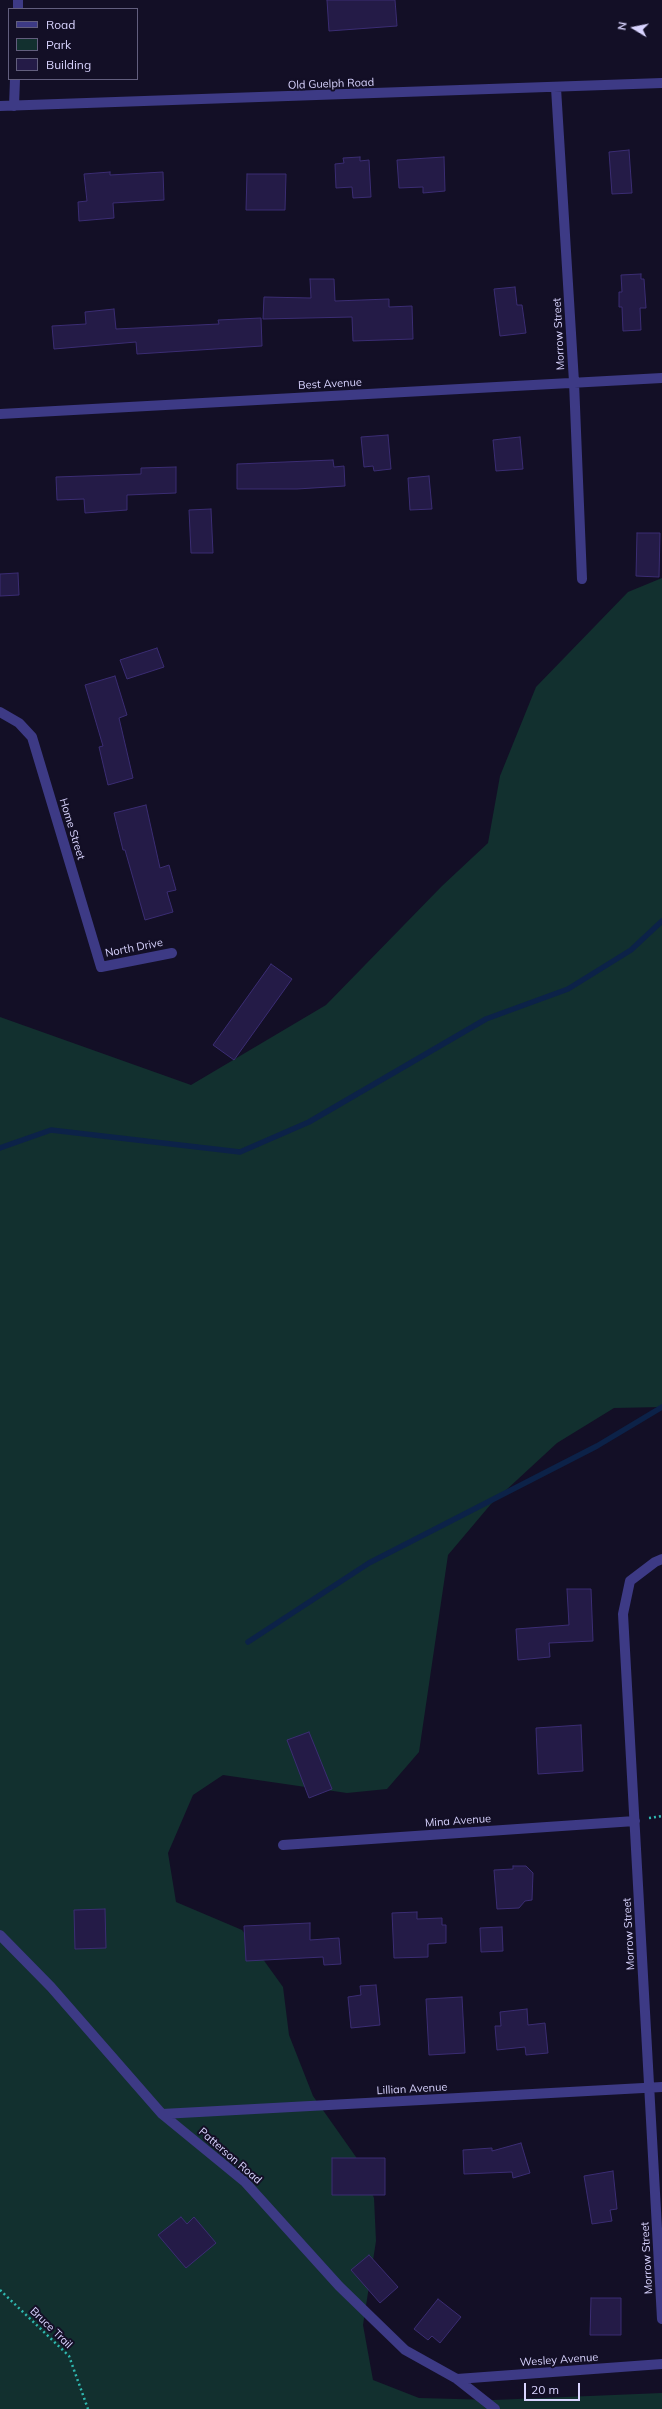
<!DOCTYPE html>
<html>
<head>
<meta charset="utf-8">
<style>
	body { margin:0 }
	#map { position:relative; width:662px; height:2409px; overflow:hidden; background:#130f26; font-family:Mulish,sans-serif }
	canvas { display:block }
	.legend { position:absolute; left:8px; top:8px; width:130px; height:72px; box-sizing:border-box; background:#130f26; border:1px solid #625e7d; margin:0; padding:5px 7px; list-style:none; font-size:12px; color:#d9d4ff }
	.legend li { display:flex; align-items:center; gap:8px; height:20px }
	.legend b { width:20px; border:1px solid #625e7d }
	.north { position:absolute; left:614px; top:8px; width:40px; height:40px; -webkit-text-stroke:3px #130f26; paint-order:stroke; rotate:280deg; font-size:11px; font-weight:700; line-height:16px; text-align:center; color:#d9d4ff }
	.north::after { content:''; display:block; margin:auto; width:14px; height:18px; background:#d9d4ff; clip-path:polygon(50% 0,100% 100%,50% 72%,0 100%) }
	.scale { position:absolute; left:524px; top:2383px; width:56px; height:18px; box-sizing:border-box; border:2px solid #d9d4ff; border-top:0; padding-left:5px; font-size:12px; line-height:14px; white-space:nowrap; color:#d9d4ff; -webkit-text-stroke:3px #130f26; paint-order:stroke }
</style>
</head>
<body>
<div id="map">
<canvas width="662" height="2409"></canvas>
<ul class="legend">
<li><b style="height:5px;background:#3d3a85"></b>Road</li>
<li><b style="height:11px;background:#12302f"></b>Park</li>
<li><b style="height:11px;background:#241b47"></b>Building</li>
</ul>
<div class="north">N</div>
<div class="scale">20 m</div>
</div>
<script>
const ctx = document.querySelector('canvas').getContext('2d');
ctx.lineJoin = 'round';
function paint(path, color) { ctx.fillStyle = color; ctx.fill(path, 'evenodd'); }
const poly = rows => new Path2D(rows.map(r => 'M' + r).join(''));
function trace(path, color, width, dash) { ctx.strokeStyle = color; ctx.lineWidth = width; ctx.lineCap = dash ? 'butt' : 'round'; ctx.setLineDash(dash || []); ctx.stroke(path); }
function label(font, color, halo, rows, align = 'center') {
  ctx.font = font + ' Mulish,sans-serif'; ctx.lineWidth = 4; ctx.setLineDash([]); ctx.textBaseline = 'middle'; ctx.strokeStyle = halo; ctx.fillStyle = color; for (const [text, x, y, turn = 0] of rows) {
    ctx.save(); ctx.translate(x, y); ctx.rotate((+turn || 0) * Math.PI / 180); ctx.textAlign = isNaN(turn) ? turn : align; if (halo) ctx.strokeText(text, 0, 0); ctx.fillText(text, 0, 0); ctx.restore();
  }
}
const green = poly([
	[662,578,662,1407,614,1408,557,1443,491,1504,448,1555,419,1752,387,1789,347,1793,223,1775,193,1795,168,1853,176,1902,242,1930,283,1987,289,2035,313,2096,356,2157,374,2198,376,2241,363,2325,373,2380,419,2398,493,2400,662,2393,662,2409,0,2409,0,1017,191,1085,326,1005,442,886,488,843,500,776,536,687,628,592]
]);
const stream = poly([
	[0,1148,51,1130,240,1152,309,1122,486,1019,568,989,631,950,662,921],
	[248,1642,369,1563,597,1446,662,1407]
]);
const building = poly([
	[327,0,395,0,397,26,329,31,327,0],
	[629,150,632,193,612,194,609,152,629,150],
	[360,157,360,161,369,160,371,197,353,198,352,187,336,188,335,164,344,163,343,158,360,157],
	[444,157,445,191,423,193,423,187,399,188,397,160,444,157],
	[110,172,110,175,163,172,164,200,113,203,114,218,79,221,78,202,87,201,84,174,110,172],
	[247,174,286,174,285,210,246,210,247,174],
	[641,274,641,279,644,279,646,308,640,308,641,330,623,331,622,307,619,307,619,292,622,292,621,275,641,274],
	[310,279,334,279,335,301,389,299,389,307,412,306,413,339,353,341,352,317,263,319,264,297,311,298,310,279],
	[515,287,517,305,522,305,526,333,500,336,494,289,515,287],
	[114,309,116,329,219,324,218,320,261,318,262,346,137,354,136,342,54,349,52,326,86,324,85,312,114,309],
	[388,435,391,469,374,471,373,466,364,467,361,437,388,435],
	[520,437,523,469,496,471,493,440,520,437],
	[333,460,334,467,344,466,345,486,297,489,237,489,237,464,333,460],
	[176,467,176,493,127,495,127,510,85,513,84,499,57,500,56,477,141,474,141,468,176,467],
	[429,476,432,509,410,510,408,478,429,476],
	[211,509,213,553,191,553,189,510,211,509],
	[637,533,660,533,659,577,636,576,637,533],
	[18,573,19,595,0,596,0,574,18,573],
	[157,648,164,667,127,679,120,660,157,648],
	[115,676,127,715,119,718,133,778,108,785,99,747,103,746,85,685,115,676],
	[146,805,160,868,169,865,176,890,167,892,173,912,145,920,125,850,123,850,114,813,146,805],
	[271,964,292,979,234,1060,213,1045,271,964],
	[567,1589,591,1589,593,1641,549,1643,550,1657,518,1660,516,1629,569,1625,567,1589],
	[581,1725,583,1771,538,1774,536,1728,581,1725],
	[309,1732,332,1789,309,1798,287,1740,309,1732],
	[513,1866,526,1866,533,1873,532,1900,525,1901,519,1908,497,1909,494,1870,513,1869,513,1866],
	[105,1909,106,1948,75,1949,74,1910,105,1909],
	[417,1912,417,1919,442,1918,442,1925,446,1925,446,1943,428,1944,428,1957,394,1958,392,1913,417,1912],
	[310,1923,310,1940,339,1938,341,1964,324,1965,323,1957,246,1961,244,1926,310,1923],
	[502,1927,503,1951,481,1952,480,1928,502,1927],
	[376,1985,380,2025,351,2028,348,1997,361,1995,360,1986,376,1985],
	[462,1997,465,2053,429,2055,426,1999,462,1997],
	[527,2009,528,2025,545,2023,548,2053,526,2055,525,2047,497,2050,495,2026,501,2026,500,2012,527,2009],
	[521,2143,530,2173,513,2178,512,2172,464,2174,463,2150,492,2148,492,2151,521,2143],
	[332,2158,385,2158,385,2195,332,2195,332,2158],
	[613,2171,617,2209,610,2210,612,2221,592,2224,584,2176,613,2171],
	[181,2217,187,2224,194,2217,216,2243,186,2268,158,2235,181,2217],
	[369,2255,398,2287,380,2303,351,2270,369,2255],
	[591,2298,621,2298,621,2335,590,2335,591,2298],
	[438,2299,461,2317,440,2343,432,2336,428,2340,414,2329,438,2299]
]);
const path = poly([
	[649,1818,662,1816],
	[0,2290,69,2356,88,2409]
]);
const minor = poly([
	[18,9,18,0],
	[556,88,574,382,582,579],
	[0,106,662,83],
	[14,106,15,79],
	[0,414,662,378],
	[0,712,19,723,32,737,101,967,172,953],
	[662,1559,655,1562,630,1581,623,1614,662,2319],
	[283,1845,635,1821],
	[0,1935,51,1987,162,2114,245,2182,339,2286,405,2350,457,2379,495,2409],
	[162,2114,662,2087],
	[457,2379,662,2364]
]);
const streetNames = [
	["Old Guelph Road",331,84,-2],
	["Morrow Street",559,334,-93],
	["Best Avenue",330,384,-3],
	["Home Street",72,829,73],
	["North Drive",134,948,-11],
	["Mina Avenue",458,1821,-4],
	["Morrow Street",629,1934,-93],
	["Lillian Avenue",412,2089,-3],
	["Patterson Road",230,2156,41],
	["Morrow Street",647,2258,-93],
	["Bruce Trail",51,2328,44],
	["Wesley Avenue",559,2360,-4]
];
paint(green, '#12302f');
trace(stream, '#0c2248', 5.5);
paint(building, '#241b47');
trace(building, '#3b2d73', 1);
trace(path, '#2fb8b0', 2.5, [2, 3]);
trace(minor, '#3d3a85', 10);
label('11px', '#d9d4ff', '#130f26', streetNames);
</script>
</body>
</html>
